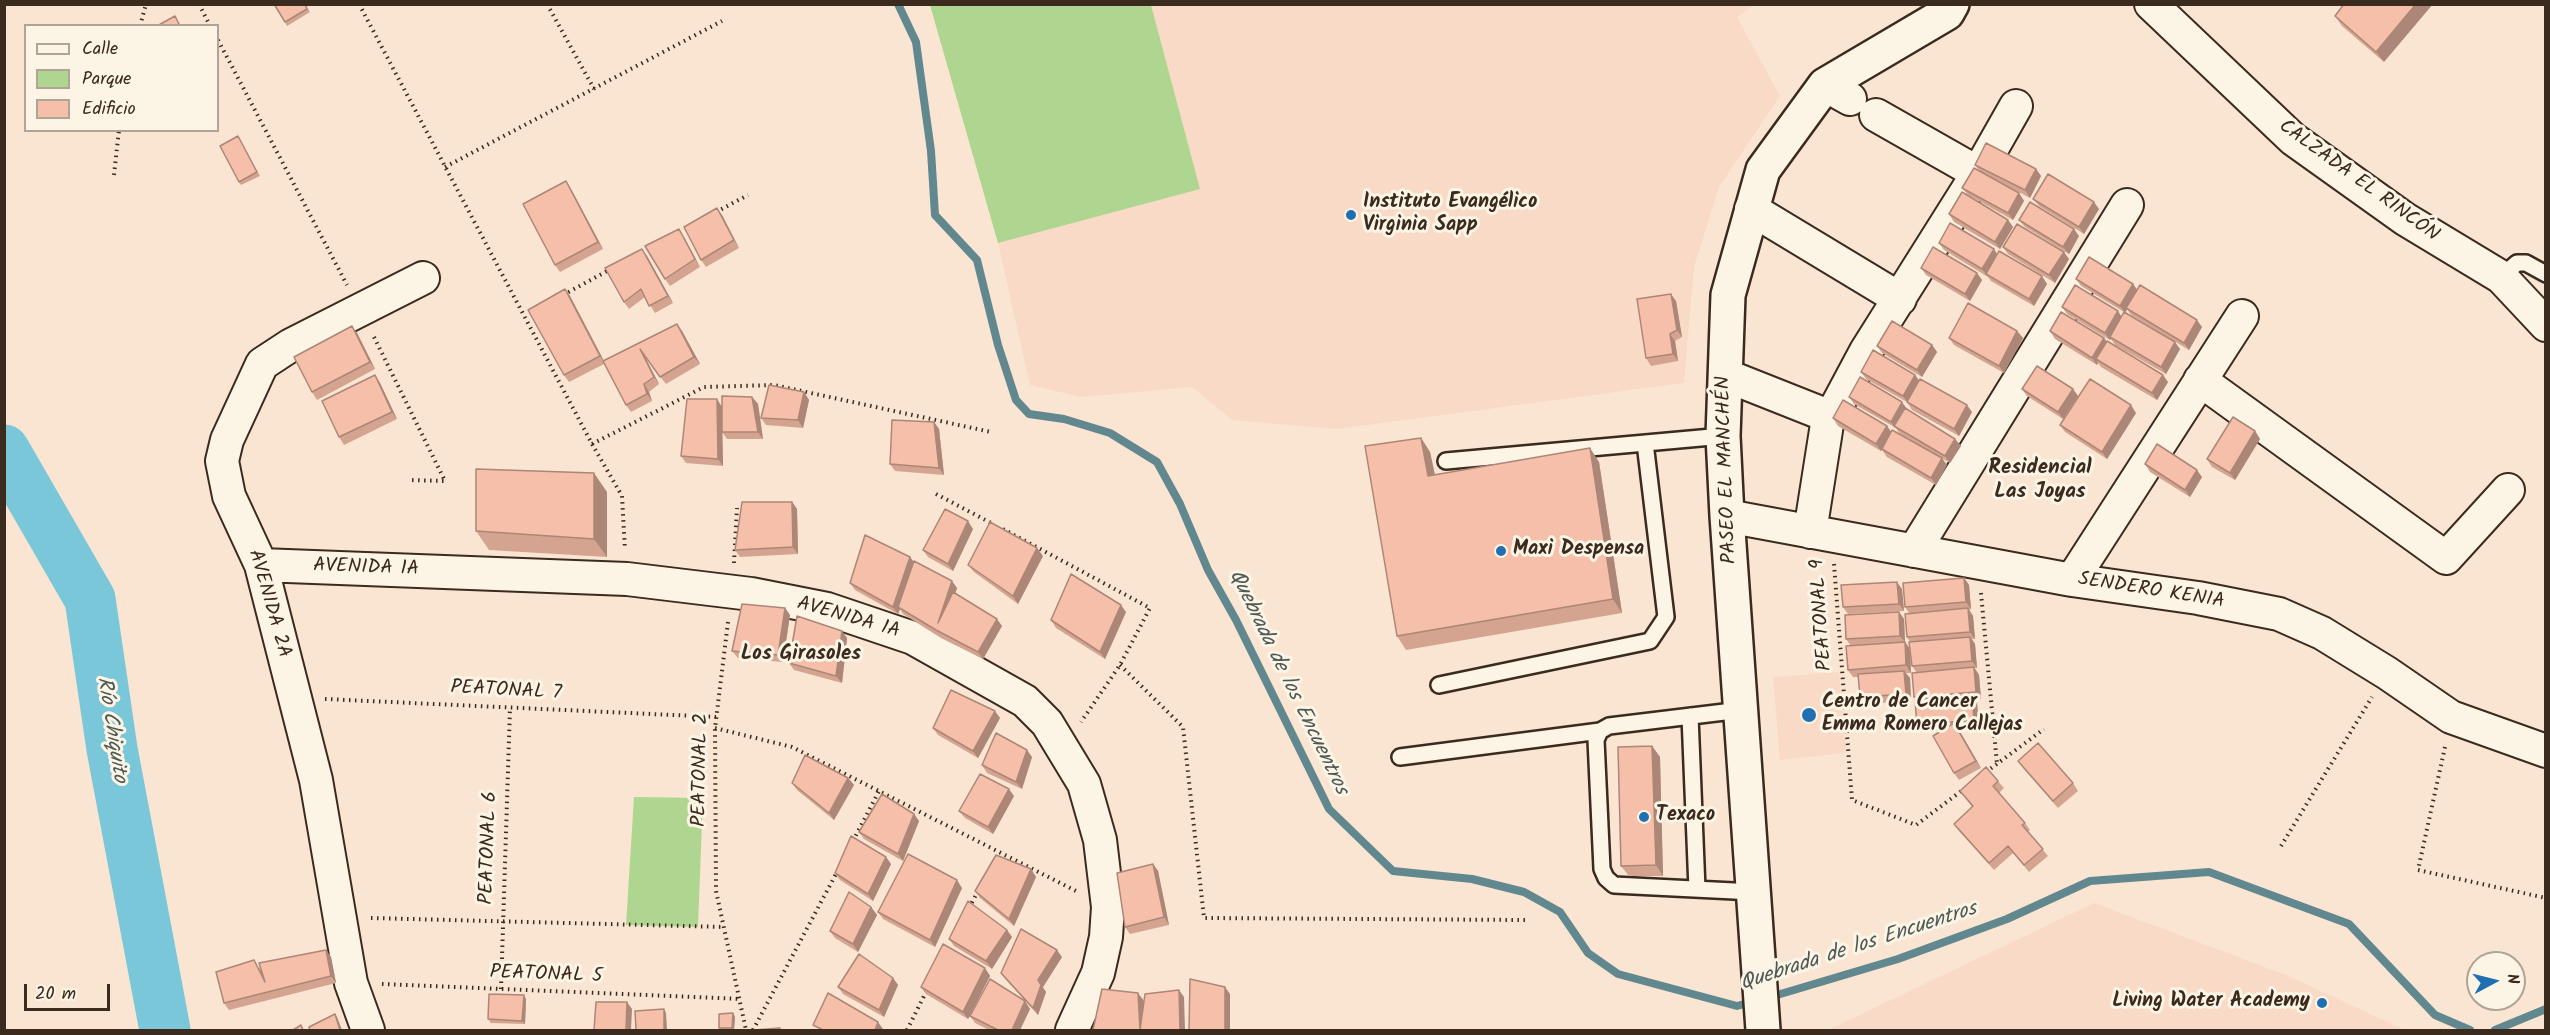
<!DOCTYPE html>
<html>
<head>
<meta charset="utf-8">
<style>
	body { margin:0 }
	#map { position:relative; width:2550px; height:1035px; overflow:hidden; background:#fae5d3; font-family:Kalam,sans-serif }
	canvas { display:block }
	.frame { position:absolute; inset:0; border:6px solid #3b2a1e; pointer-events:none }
	.legend { position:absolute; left:24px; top:24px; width:195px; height:108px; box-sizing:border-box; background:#fcf5e5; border:2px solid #afa495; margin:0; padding:8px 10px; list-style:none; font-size:18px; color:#3b2a1e }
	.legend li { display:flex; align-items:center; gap:12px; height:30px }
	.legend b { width:30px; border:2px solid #afa495 }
	.north { position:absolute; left:2466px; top:951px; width:60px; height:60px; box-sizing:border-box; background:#fcf5e5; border:2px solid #afa495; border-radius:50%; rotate:83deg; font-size:16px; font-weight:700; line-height:24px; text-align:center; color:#3b2a1e }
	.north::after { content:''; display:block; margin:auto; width:21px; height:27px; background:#1f6fb2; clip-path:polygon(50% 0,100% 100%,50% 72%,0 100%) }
	.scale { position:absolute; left:24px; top:984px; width:86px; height:27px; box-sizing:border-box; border:3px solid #3b2a1e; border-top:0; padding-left:8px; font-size:18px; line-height:21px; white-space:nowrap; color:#3b2a1e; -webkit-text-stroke:4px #fcf5e5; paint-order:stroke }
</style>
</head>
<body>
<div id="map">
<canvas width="2550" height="1035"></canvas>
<div class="frame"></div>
<ul class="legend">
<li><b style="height:8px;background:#fcf5e5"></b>Calle</li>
<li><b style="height:16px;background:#afd691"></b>Parque</li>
<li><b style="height:16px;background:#f6bfa9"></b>Edificio</li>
</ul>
<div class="north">N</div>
<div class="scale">20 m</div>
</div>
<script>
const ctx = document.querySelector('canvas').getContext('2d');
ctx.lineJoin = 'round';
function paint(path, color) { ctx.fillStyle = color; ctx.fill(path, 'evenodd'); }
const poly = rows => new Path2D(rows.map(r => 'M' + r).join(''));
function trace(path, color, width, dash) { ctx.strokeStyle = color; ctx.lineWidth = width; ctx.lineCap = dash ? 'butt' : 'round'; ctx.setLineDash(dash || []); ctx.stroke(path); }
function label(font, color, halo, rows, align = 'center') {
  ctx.font = font + ' Kalam,sans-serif'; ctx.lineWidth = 6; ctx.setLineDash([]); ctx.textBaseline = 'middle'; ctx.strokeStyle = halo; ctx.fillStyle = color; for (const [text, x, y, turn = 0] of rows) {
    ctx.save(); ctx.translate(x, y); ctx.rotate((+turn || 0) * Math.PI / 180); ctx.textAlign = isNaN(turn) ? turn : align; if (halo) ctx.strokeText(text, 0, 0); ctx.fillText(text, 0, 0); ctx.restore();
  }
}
const built = poly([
	[930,5,1754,5,1737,17,1780,96,1719,187,1694,267,1684,383,1337,429,1232,420,1192,387,1081,397,1030,385,998,243],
	[1839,672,1846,753,1780,760,1773,677],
	[2094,903,2286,975,2405,1030,1828,1030]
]);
const green = poly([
	[930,5,1151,5,1200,189,998,243],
	[634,797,703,798,698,927,626,925]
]);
const stream = poly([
	[898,4,916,42,931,151,935,215,977,260,998,345,1016,400,1029,414,1064,419,1110,433,1157,462,1180,504,1208,570,1236,620,1329,809,1393,871,1472,879,1524,892,1560,912,1588,953,1618,974,1737,1006,1755,1001],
	[1767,998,1898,959,2007,919,2090,881,2209,872,2349,924,2435,1015,2470,1030],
	[2495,1030,2546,1009]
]);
const river = poly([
	[4,450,90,599,112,749,165,1030]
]);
const path = poly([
	[199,4,210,26],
	[359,4,592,444,622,496,625,550],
	[547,4,594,89],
	[140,26,146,4],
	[218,40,347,285],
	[445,167,722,21],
	[114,175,119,130],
	[716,212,748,195],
	[563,295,609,270],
	[374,337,445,481,409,480],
	[592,444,704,387,774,385,991,432],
	[936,494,993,524],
	[1003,529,1150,608,1120,665,1081,722],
	[734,563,737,508],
	[1834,564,1852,800,1916,825,1964,789],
	[1981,593,1997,764],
	[728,622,715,728,716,891,746,1030],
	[1120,665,1183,727,1204,918,1525,920],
	[325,699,717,717],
	[715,728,792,747,1078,892],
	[2445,747,2418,870,2546,898],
	[1986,772,2044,729],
	[853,841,879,791],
	[2281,846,2372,697],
	[969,908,978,891],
	[371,918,724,927],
	[382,984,741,999],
	[501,989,510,708],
	[753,1030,837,872],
	[907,1030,927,990]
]);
const service = poly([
	[2501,277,2517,263,2526,263,2546,274],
	[1446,461,1723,436],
	[1439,685,1650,641,1666,617,1645,443],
	[1741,710,1609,726,1600,731,1596,740,1602,869,1606,878,1614,885,1754,892],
	[1690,716,1697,889],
	[1400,757,1600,731]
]);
const minor = poly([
	[2151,4,2293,139,2405,219,2501,277,2546,325],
	[1825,85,1850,99],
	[1876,115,1978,173],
	[1751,209,1900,299],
	[1725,375,1831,417],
	[2200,380,2446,558,2508,490],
	[1727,516,2072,580,2198,598,2279,614,2322,633,2387,673,2451,717,2546,751],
	[1810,532,1827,424,1866,351,1978,173,2016,106],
	[1914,551,2127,205],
	[261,565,627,579,751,594,827,609,913,638,1025,701,1047,723,1084,784,1100,840,1108,907,1106,937,1098,973,1072,1030],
	[2072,580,2242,316],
	[368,1030,351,983,316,780,261,565,229,496,222,461,227,440,262,364,291,345,423,278]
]);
const tertiary = poly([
	[1763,1030,1727,516,1723,436,1728,295,1763,170,1825,85,1947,13,1952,4]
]);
const wall = poly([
	[305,4,310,12,287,26,285,22],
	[2344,4,2384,62,2342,26,2335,16],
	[240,140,260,176,241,185,239,182],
	[1975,165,2036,169,2041,176,2030,198,1983,173,2019,193,2024,201,2013,220,1968,195,1962,188,1980,172],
	[571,189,603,249,560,272,555,265],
	[2033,199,2099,209,2084,234,2039,206],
	[1949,214,2008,220,2013,227,2000,249,1954,222],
	[722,215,739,248,706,267,701,260],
	[2019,220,2079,236,2069,254,2025,227],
	[684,237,700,267,670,286,665,279],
	[1939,243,1997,254,2047,284,2034,306,1991,281,1988,277,1944,250],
	[2003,247,2069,259,2055,283,2008,254],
	[647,256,673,303,655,313,645,297,629,309,624,302],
	[1921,268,1977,273,1982,280,1970,301,1926,275],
	[2076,279,2133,284,2137,290,2202,327,2189,350,2131,315,2127,309,2125,312,2180,349,2166,374,2115,345,2111,339,2110,340,2067,314,2062,307,2122,317,2124,312,2081,286],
	[570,296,604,361,677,324,682,331,700,364,666,384,645,357,659,384,649,392,652,401,631,412,626,405,604,364,569,382,564,375],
	[1676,301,1682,337,1675,341,1678,361,1651,366,1646,358],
	[2017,331,2023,338,2004,373,1954,345,1949,338],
	[2050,331,2104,338,2107,342,2168,382,2157,400,2101,367,2098,363,2097,365,2055,339],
	[357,333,375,369,317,400,312,392],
	[1932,345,1937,352,1922,377,1882,353,1877,346],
	[1861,372,1915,375,1919,380,1972,412,1959,436,1912,410,1907,402,1866,379],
	[375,375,380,383,397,419,344,445,339,437],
	[2022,389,2073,389,2078,396,2063,419,2027,396],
	[804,392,809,400,803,428,766,425,761,418],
	[752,397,758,404,763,439,727,439,722,432,723,466,686,463,681,456,722,406],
	[1849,397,1907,410,1955,439,1961,446,1950,463,1899,433,1896,428,1854,404],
	[2136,413,2107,459,2065,432,2060,425],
	[1833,418,1887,426,1891,432,1947,465,1936,485,1887,457,1882,450,1881,451,1838,426],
	[934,422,939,429,944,475,895,471,890,464],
	[2255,431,2260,439,2235,480,2212,467,2207,459],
	[1421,438,1430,452,1435,475,1599,462,1622,613,1406,650,1397,636],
	[2145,464,2202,477,2190,497,2150,472],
	[607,492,607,557,489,550,476,531],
	[792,502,797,509,798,554,740,557,735,550],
	[973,529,953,571,928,557,923,550],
	[1043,556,1018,604,974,572,968,565],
	[910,557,914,562,957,588,955,593,1002,626,983,659,941,638,903,614,900,609,898,614,855,590,850,583],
	[1964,578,1969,585,1971,609,1969,610,1973,616,1975,639,1972,639,1975,644,1977,668,1974,668,1979,675,1981,699,1976,700,1977,702,1979,727,1958,729,1981,768,1959,780,1954,773,1942,730,1922,732,1917,725,1916,700,1914,697,1917,673,1912,666,1910,642,1907,637,1909,613,1905,607],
	[1902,589,1904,611,1848,614,1843,607],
	[785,608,790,615,783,662,738,658,732,651],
	[1126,612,1105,659,1056,628,1051,620],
	[1899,612,1904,619,1905,642,1910,649,1911,673,1906,673,1910,678,1911,701,1865,704,1860,697,1858,677,1853,677,1848,670,1851,646,1846,639],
	[842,631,847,638,842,683,794,670,789,663],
	[1000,718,978,758,938,735,933,728],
	[1652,746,1660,757,1663,876,1629,876,1621,866],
	[1032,757,1022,789,987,773,982,765],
	[2018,761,2073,783,2078,791,2058,808,2023,768],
	[848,778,854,785,834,820,797,790,792,783],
	[1998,781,2004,788,1999,793,2025,823,2030,830,2028,832,2048,856,2029,872,2013,853,1994,870,1959,831,1954,824,1972,807,1960,791],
	[1014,796,993,834,965,818,959,811],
	[914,814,919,821,903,861,864,839,859,832],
	[886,857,891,864,873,901,840,880,835,873],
	[1153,864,1158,871,1169,925,1130,934,1125,927],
	[1031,869,1036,877,1014,926,980,898,975,891],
	[962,888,935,947,883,919,878,912],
	[871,907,877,915,858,952,835,938,830,931],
	[1007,930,1012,937,992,969,954,946,949,939],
	[326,950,331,957,336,983,229,1010,224,1003,259,967,262,972],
	[1062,957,1043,987,1046,992,1038,1015,1006,980,1001,973],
	[985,968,990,976,971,1013,1025,1001,1030,1009,1020,1030,989,1030,975,1023,970,1016,968,1019,926,994,921,987],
	[893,978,898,985,884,1017,843,994,838,987],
	[526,999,525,1024,491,1023,488,1019],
	[733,1013,735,1017,734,1030,721,1030,719,1028]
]);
const shadedWall = poly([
	[2416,4,2433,4,2384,62,2376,52],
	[2036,169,2041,176,2030,198,2025,190],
	[566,181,571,189,603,249,598,242],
	[2019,193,2024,201,2013,220,2008,213],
	[2094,202,2099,209,2084,234,2079,227],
	[717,208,722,215,739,248,734,240],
	[2008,220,2013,227,2000,249,1995,242],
	[679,229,684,237,700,267,695,259],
	[2074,229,2079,236,2069,254,2063,247],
	[642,249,647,256,673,303,668,296],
	[1994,249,1999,257,1986,274,1988,277,1982,269],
	[2064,252,2069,259,2055,283,2049,275],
	[1977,273,1982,280,1970,301,1965,294],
	[2042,276,2047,284,2034,306,2029,299],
	[2133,284,2138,291,2125,313,2120,306],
	[565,289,570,296,605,363,600,356],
	[1671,294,1676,301,1682,337,1677,330],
	[2118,311,2123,319,2110,340,2105,333],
	[2197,320,2202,327,2189,350,2184,343],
	[677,324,682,331,700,364,694,357],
	[352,326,357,333,375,369,370,362],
	[2017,331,2023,338,2004,373,1999,366],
	[1670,334,1675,341,1678,361,1673,354],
	[2104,338,2109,345,2096,359,2098,363,2097,365,2092,358],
	[2175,342,2180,349,2166,374,2161,367],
	[1932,345,1937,352,1922,377,1917,370],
	[640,349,645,357,659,384,654,377],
	[375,375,380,383,397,419,392,412],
	[1915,375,1920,382,1908,403,1903,396],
	[2163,375,2168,382,2157,400,2152,393],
	[644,384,649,392,652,401,647,394],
	[2073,389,2078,396,2063,419,2058,412],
	[804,392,809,400,803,428,798,420],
	[752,397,758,404,763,439,758,432],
	[717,399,722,407,723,466,718,459],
	[1902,402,1907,409,1894,426,1896,429,1891,422],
	[1967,405,1972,412,1959,436,1954,429],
	[2131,405,2136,413,2107,459,2102,452],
	[934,422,939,429,944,475,939,468],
	[1887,426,1892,433,1881,451,1876,444],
	[2255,431,2260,439,2235,480,2230,473],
	[1421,438,1430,452,1438,490,1428,476],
	[1955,439,1961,446,1950,463,1945,456],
	[1590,448,1599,462,1622,613,1613,599],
	[1942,458,1947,465,1936,485,1931,478],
	[2197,470,2202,477,2190,497,2185,490],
	[594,473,607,492,607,557,594,539],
	[792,502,797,509,798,554,793,547],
	[968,521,973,529,953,571,948,564],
	[1037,548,1043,556,1018,604,1013,596],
	[910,557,915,564,898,607,900,609,898,614,893,607],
	[1964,578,1969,585,1971,609,1966,602],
	[952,581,957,588,944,631,938,623],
	[1897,582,1902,589,1904,611,1899,604],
	[1121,605,1126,612,1105,659,1100,652],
	[785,608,790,615,783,662,778,655],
	[1968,608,1973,616,1975,639,1970,632],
	[1899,612,1904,619,1905,642,1910,649,1911,673,1906,665,1905,642,1900,636],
	[997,619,1002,626,983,659,978,652],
	[842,631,847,638,842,683,836,676],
	[1970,637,1975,644,1977,668,1972,661],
	[1974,667,1979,675,1981,699,1976,692],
	[1904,671,1910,678,1911,701,1906,694],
	[1972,695,1977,702,1979,727,1974,720],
	[995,711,1000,718,978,758,973,751],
	[1954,723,1959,730,1981,768,1976,761],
	[1652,746,1660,757,1663,876,1656,865],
	[1027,750,1032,757,1022,789,1016,782],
	[848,778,854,785,834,820,829,813],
	[1009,789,1014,796,993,834,988,827],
	[914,814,919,821,903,861,898,854],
	[886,857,891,864,873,901,868,894],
	[1153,864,1158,871,1169,925,1164,917],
	[1031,869,1036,877,1014,926,1009,919],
	[957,880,962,888,935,947,930,940],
	[871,907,877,915,858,952,853,944],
	[1007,930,1012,937,992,969,986,961],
	[326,950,331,957,336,983,331,976],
	[1057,950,1062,957,1043,987,1038,980],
	[985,968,990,976,968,1019,963,1012],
	[893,978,898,985,884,1017,879,1010],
	[1041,985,1046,992,1038,1015,1033,1008],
	[1225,987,1230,994,1230,1030,1225,1030],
	[1179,990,1184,997,1185,1030,1180,1030],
	[1138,993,1144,1001,1140,1030],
	[524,995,526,999,525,1024,522,1021],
	[1025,1001,1030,1009,1020,1030,1012,1030],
	[627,1002,632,1009,631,1030,626,1030],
	[664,1009,666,1013,667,1030,664,1030],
	[733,1013,735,1017,734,1030,732,1028],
	[335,1014,337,1017,342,1030,340,1030],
	[878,1022,883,1029,883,1030,875,1030]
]);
const building = poly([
	[274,4,305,4,307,9,285,22,274,4],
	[2344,4,2416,4,2376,52,2335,16,2344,4],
	[175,16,180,26,157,26,175,16],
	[238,136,257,172,239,182,220,146,238,136],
	[1986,143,2036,169,2025,190,1975,165,1986,143],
	[1974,168,2019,193,2008,213,1962,188,1974,168],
	[2048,174,2094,202,2079,227,2033,199,2048,174],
	[566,181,598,242,555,265,523,204,566,181],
	[1962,192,2008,220,1995,242,1949,214,1962,192],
	[2030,202,2074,229,2063,247,2019,220,2030,202],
	[717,208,734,240,701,260,684,227,717,208],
	[1950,223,1994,249,1982,269,1939,243,1950,223],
	[2017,224,2064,252,2049,275,2003,247,2017,224],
	[679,229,695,259,665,279,645,246,679,229],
	[1933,247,1977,273,1965,294,1921,268,1933,247],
	[642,249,668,296,649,306,641,289,624,302,605,268,642,249],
	[1999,251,2042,276,2029,299,1986,274,1999,251],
	[2089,257,2133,284,2120,306,2076,279,2089,257],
	[2075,285,2118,311,2105,333,2062,307,2075,285],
	[2140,285,2197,320,2184,343,2126,308,2140,285],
	[565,289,600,356,564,375,528,310,565,289],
	[1671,294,1677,330,1670,334,1673,354,1646,358,1637,299,1671,294],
	[1968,303,2017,331,1999,366,1949,338,1968,303],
	[2061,312,2104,338,2092,358,2050,331,2061,312],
	[2124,312,2175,342,2161,367,2110,337,2124,312],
	[1892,321,1932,345,1917,370,1877,346,1892,321],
	[677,324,694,357,660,377,640,349,654,377,644,384,647,394,626,405,603,361,677,324],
	[352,326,370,362,312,392,294,357,352,326],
	[2107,341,2163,375,2152,393,2096,359,2107,341],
	[1873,350,1915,375,1903,396,1861,372,1873,350],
	[2037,366,2073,389,2058,412,2022,389,2037,366],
	[375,375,392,412,339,437,322,401,375,375],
	[1860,377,1902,402,1891,422,1849,397,1860,377],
	[1920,379,1967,405,1954,429,1907,402,1920,379],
	[2090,379,2131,405,2102,452,2060,425,2090,379],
	[769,385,804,392,798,420,761,418,769,385],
	[722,396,752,397,758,432,722,432,722,396],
	[687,399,717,399,718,459,681,456,687,399],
	[1843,400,1887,426,1876,444,1833,418,1843,400],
	[1905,408,1955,439,1945,456,1894,426,1905,408],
	[2233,417,2255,431,2230,473,2207,459,2233,417],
	[892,420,934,422,939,468,890,464,892,420],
	[1892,430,1942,458,1931,478,1882,449,1892,430],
	[1421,438,1428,476,1590,448,1613,599,1397,636,1365,446,1421,438],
	[2157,444,2197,470,2185,490,2145,464,2157,444],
	[476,469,594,473,594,539,476,531,476,469],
	[742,502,792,502,793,547,735,550,742,502],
	[945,509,968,521,948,564,923,550,945,509],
	[990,522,1037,548,1013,596,968,565,990,522],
	[865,535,910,557,893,607,850,583,865,535],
	[914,561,952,581,938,623,953,592,997,619,978,652,936,630,898,607,914,561],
	[1071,574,1121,605,1100,652,1051,620,1071,574],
	[1964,578,1966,602,1905,607,1903,583,1964,578],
	[1897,582,1899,604,1843,607,1841,585,1897,582],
	[742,604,785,608,778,655,732,651,742,604],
	[1968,608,1970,632,1907,637,1905,614,1968,608],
	[1899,612,1900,636,1846,639,1845,615,1899,612],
	[797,616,842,631,836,676,789,663,797,616],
	[1970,637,1972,661,1912,666,1909,642,1970,637],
	[1905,642,1906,665,1848,670,1846,646,1905,642],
	[1974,667,1976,692,1914,697,1912,673,1974,667],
	[1904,671,1906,694,1860,697,1858,674,1904,671],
	[951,690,995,711,973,751,933,728,951,690],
	[1972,695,1974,720,1917,725,1915,700,1972,695],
	[1954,723,1976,761,1954,773,1933,736,1954,723],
	[996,733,1027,750,1016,782,982,765,996,733],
	[2038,743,2073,783,2053,801,2018,761,2038,743],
	[1652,746,1656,865,1621,866,1618,747,1652,746],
	[805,755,848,778,829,813,792,783,805,755],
	[1986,767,1998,781,1993,786,2025,823,2022,825,2043,849,2024,865,2008,846,1989,863,1954,824,1973,806,1960,791,1986,767],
	[980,774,1009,789,988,827,959,811,980,774],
	[882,794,914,814,898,854,859,832,882,794],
	[851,836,886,857,868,894,835,873,851,836],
	[908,854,957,880,930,940,878,912,908,854],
	[996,855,1031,869,1009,919,975,891,996,855],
	[1153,864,1164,917,1125,927,1117,873,1153,864],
	[849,892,871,907,853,944,830,931,849,892],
	[968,901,1007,930,986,961,949,939,968,901],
	[1021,929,1057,950,1038,980,1041,985,1033,1008,1001,973,1021,929],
	[943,944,985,968,963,1012,921,987,943,944],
	[326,950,331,976,224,1003,216,972,254,960,265,982,259,963,326,950],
	[859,954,893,978,879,1010,838,987,859,954],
	[990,979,1025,1001,1012,1030,998,1030,970,1016,990,979],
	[1190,979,1225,987,1225,1030,1189,1030,1190,979],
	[1102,989,1138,993,1140,1030,1093,1030,1102,989],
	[1179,990,1180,1030,1140,1030,1145,994,1179,990],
	[828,993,878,1022,875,1030,823,1030,813,1025,828,993],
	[489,994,524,995,522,1021,488,1019,489,994],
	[596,1002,627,1002,626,1030,594,1030,596,1002],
	[664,1009,664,1030,636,1030,635,1011,664,1009],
	[733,1013,732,1028,719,1028,719,1014,733,1013],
	[335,1014,340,1030,310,1030,309,1027,335,1014],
	[301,1025,303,1030,293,1030,301,1025],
	[780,1028,780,1030,754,1030,780,1028]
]);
const markers = [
	[1351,215,6,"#1f6fb2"],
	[1501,551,6,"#1f6fb2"],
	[1809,715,8,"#1f6fb2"],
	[1644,817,6,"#1f6fb2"],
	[2322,1003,6,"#1f6fb2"]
];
const streetNames = [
	["CALZADA EL RINCÓN",2358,182,36],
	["PASEO EL MANCHÉN",1728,470,-92],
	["AVENIDA 1A",366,569,2],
	["SENDERO KENIA",2151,592,9],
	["AVENIDA 2A",268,604,74],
	["PEATONAL 9",1823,615,-94],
	["AVENIDA 1A",848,619,16],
	["PEATONAL 7",506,692,3],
	["PEATONAL 2",702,770,-89],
	["PEATONAL 6",490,848,-88],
	["PEATONAL 5",546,976,2]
];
const poiNames = [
	["Instituto Evangélico",1363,204],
	["Virginia Sapp",1363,227],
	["Maxi Despensa",1513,551],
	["Centro de Cancer",1822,704],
	["Emma Romero Callejas",1822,727],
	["Texaco",1656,817],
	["Living Water Academy",2310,1003,"right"]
];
const neighbourhoodNames = [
	["Residencial",2040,469],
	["Las Joyas",2040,493],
	["Los Girasoles",801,655]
];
const waterNames = [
	["Quebrada de los Encuentros",1287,683,64],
	["Río Chiquito",110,730,81],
	["Quebrada de los Encuentros",1859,948,-18]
];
paint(built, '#f9dac6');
paint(green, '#afd691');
trace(stream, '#61888e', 8);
trace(river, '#7ac7d9', 51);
trace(service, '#3b2a1e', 20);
trace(minor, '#3b2a1e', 36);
trace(tertiary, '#3b2a1e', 38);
trace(path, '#3b2a1e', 4, [1.5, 4.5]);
trace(service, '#fcf5e5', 15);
trace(minor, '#fcf5e5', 32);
trace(tertiary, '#fcf5e5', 33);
paint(wall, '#d4a491');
paint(shadedWall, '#ac8676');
paint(building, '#f6bfa9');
trace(building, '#ac8676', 1.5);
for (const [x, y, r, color] of markers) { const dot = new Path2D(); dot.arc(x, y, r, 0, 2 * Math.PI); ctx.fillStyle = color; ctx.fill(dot); trace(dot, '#fcf5e5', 2); }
label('20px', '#3b2a1e', '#fcf5e5', streetNames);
label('bold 20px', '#3b2a1e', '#fcf5e5', poiNames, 'left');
label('bold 21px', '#3b2a1e', '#fcf5e5', neighbourhoodNames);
label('italic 21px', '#4e5956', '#fcf5e5', waterNames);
</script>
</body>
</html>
